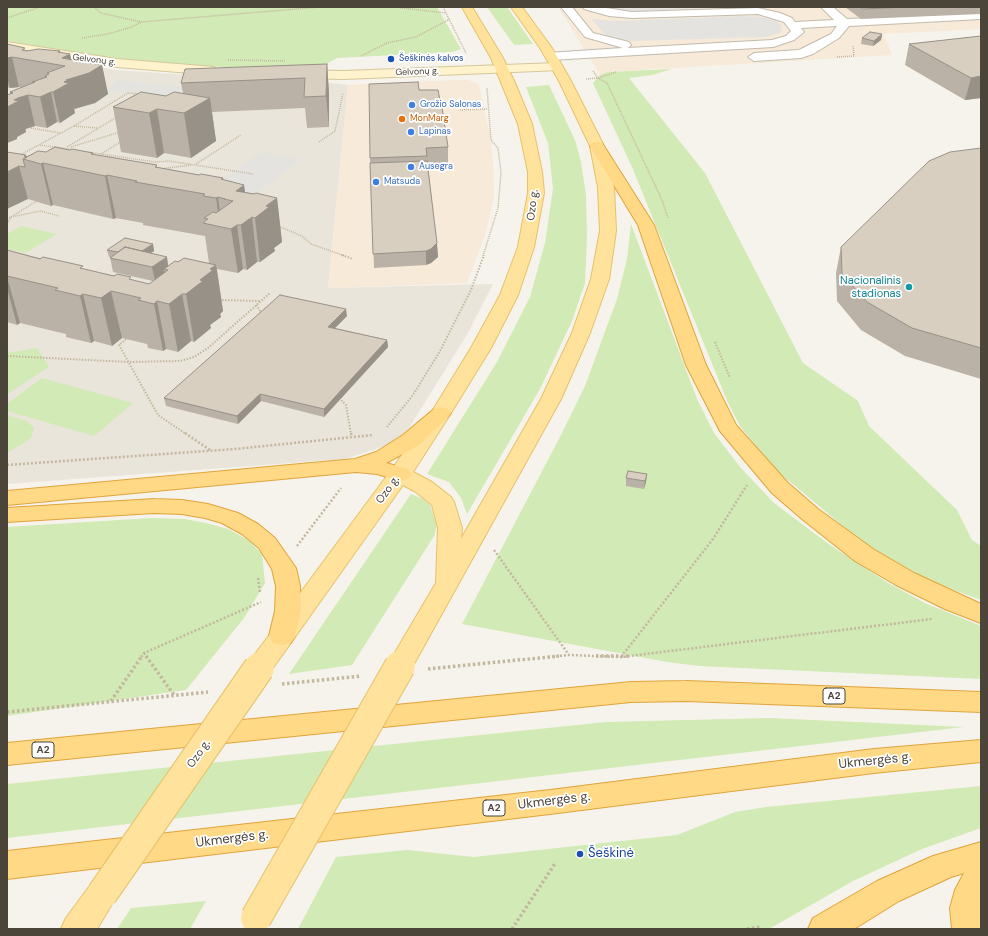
<!DOCTYPE html>
<html>
<head>
<meta charset="utf-8">
<style>
	body { margin:0 }
	#map { position:relative; width:988px; height:936px; overflow:hidden; background:#f6f3ec; font-family:"DM Sans",sans-serif }
	canvas { display:block }
	.frame { position:absolute; inset:0; border:8px solid #4b4439; pointer-events:none }
</style>
</head>
<body>
<div id="map">
<canvas width="988" height="936"></canvas>
<div class="frame"></div>
</div>
<script>
const ctx = document.querySelector('canvas').getContext('2d');
ctx.lineJoin = 'round';
function paint(path, color) { ctx.fillStyle = color; ctx.fill(path, 'evenodd'); }
const poly = rows => new Path2D(rows.map(r => 'M' + r).join(''));
function trace(path, color, width, dash) { ctx.strokeStyle = color; ctx.lineWidth = width; ctx.lineCap = dash ? 'butt' : 'round'; ctx.setLineDash(dash || []); ctx.stroke(path); }
function label(font, color, halo, rows, align = 'center') {
  ctx.font = font + ' "DM Sans",sans-serif'; ctx.lineWidth = 3.5; ctx.setLineDash([]); ctx.textBaseline = 'middle'; ctx.strokeStyle = halo; ctx.fillStyle = color; for (const [text, x, y, turn = 0] of rows) {
    ctx.save(); ctx.translate(x, y); ctx.rotate((+turn || 0) * Math.PI / 180); ctx.textAlign = isNaN(turn) ? turn : align; if (halo) ctx.strokeText(text, 0, 0); ctx.fillText(text, 0, 0); ctx.restore();
  }
}
const residential = poly([
	[7,53,116,70,220,77,306,80,348,85,328,288,493,284,468,333,409,428,397,439,376,449,345,459,7,484]
]);
const commercial = poly([
	[558,7,981,7,981,29,884,34,892,55,608,72,600,75],
	[457,80,468,80,477,83,479,86,491,140,493,160,494,197,485,236,467,283,328,288,348,85]
]);
const green = poly([
	[7,7,437,7,461,49,452,52,337,58,326,64,265,69,167,64,111,58,7,41],
	[487,7,507,7,533,44,514,45],
	[672,69,652,75,629,78,705,173,803,363,858,401,869,426,957,510,972,540,981,546,981,600,932,582,881,554,849,531,776,470,740,426,728,403,632,167,593,83,600,75,608,72],
	[549,85,575,140,581,162,586,195,587,238,585,283,572,321,540,389,467,514,461,498,449,482,427,474,497,362,530,297,545,243,553,189,548,143,526,87],
	[631,224,697,399,714,433,740,467,774,503,830,545,888,583,927,604,981,626,981,679,699,666,667,662,462,624,561,435,585,386,617,299,627,259],
	[21,226,57,234,25,253,7,249,7,234],
	[37,348,49,367,7,394,7,353],
	[42,378,133,403,94,436,7,411,7,404],
	[7,415,27,421,34,428,31,438,7,453],
	[411,494,423,499,430,505,437,525,434,536,352,665,289,674],
	[151,518,185,519,210,524,228,529,248,540,262,554,265,583,244,618,186,690,7,716,7,527],
	[770,718,964,727,7,838,7,784,606,722],
	[981,786,981,828,922,849,853,881,769,929,298,929,336,857,407,850,474,857,677,835,735,812,766,807],
	[206,901,190,929,117,929,131,908]
]);
const parking = poly([
	[594,7,735,7,624,12],
	[741,16,762,17,776,21,782,26,781,29,780,33,766,37,632,41,606,36,592,19,614,21],
	[118,80,188,87,174,98,104,91],
	[262,152,302,159,253,195,211,187]
]);
const pathFar3 = poly([
	[94,7,101,13,141,22,320,7],
	[394,7,446,13],
	[443,7,466,53],
	[7,18,40,7],
	[82,38,108,34,132,27,141,22],
	[361,56,387,43,416,37,450,19],
	[837,57,854,56,853,45],
	[228,60,285,61],
	[593,71,598,78,607,83,662,200,668,218],
	[586,79,598,78,616,72],
	[460,110,488,109],
	[74,126,97,128],
	[31,128,60,133],
	[319,142,335,131,343,93],
	[40,145,155,162,169,161,253,174],
	[67,147,117,117],
	[71,147,120,132],
	[101,154,122,141],
	[20,155,74,126,128,93,138,94],
	[196,164,241,135],
	[160,169,191,165],
	[7,218,40,211,59,216],
	[7,224,11,217,37,201],
	[278,226,302,236,311,244,345,256],
	[483,256,498,208,501,173,498,148,491,140,487,88]
]);
const pathFar2 = poly([
	[342,255,353,259],
	[219,300,260,301],
	[256,305,263,315],
	[126,339,119,345,158,415,186,434],
	[715,342,730,378],
	[7,356,129,362,180,361,194,357,208,348,270,293],
	[339,398,346,405,351,434],
	[387,427,413,395,440,351,471,290,484,255]
]);
const pathFar1 = poly([
	[185,433,210,450],
	[351,433,352,437],
	[7,465,235,449,373,435],
	[297,546,341,488],
	[494,550,569,655],
	[258,578,260,593],
	[144,653,147,657],
	[141,657,144,653,261,602],
	[548,657,569,655,621,657,932,619],
	[621,657,713,539,747,485]
]);
const path = poly([
	[146,656,174,695],
	[596,656,629,656],
	[428,669,559,656],
	[282,684,361,676],
	[111,701,142,656],
	[7,712,208,692],
	[512,929,556,862],
	[747,929,761,927]
]);
const minor = poly([
	[561,7,572,7,593,33,629,42,631,45,628,48,772,40,786,36,791,31,784,22,758,14,632,18,609,16,584,9,583,7,600,7,632,12,758,8,780,13,792,18,795,22,834,20,821,7,833,7,847,19,981,13,981,19,849,26,839,38,813,54,801,58,754,61,748,57,754,53,799,50,831,34,837,26,801,28,804,32,794,40,773,47,551,60,545,56,547,53,623,48,585,37,561,7]
]);
const secondary = poly([
	[7,42,117,59,214,67,220,71,214,75,117,67,7,50,7,42],
	[557,63,561,64,563,67,561,70,344,79,298,78,292,74,298,70,344,71,557,63]
]);
const primary = poly([
	[462,7,472,7,503,58,515,83,532,124,542,172,544,193,534,247,518,295,491,348,451,413,413,472,432,482,451,497,454,502,462,528,461,539,541,399,572,333,591,279,600,231,598,187,590,146,559,81,540,48,511,7,522,7,552,48,571,81,604,146,614,187,616,231,609,279,590,333,561,399,409,673,400,676,391,673,387,666,436,583,438,528,432,505,416,492,403,485,268,675,259,678,250,675,246,668,250,661,392,469,431,413,471,348,500,295,518,247,528,193,528,172,518,124,491,58,462,7],
	[102,880,113,884,118,894,97,929,61,929,66,918,91,884,102,880]
]);
const trunk = poly([
	[597,142,602,143,604,146,654,225,706,365,736,425,788,483,818,509,873,549,914,573,981,604,981,623,945,609,896,585,855,561,802,519,772,493,720,431,686,365,638,225,590,146,592,143,597,142],
	[441,407,448,409,451,413,448,417,419,445,386,463,408,469,411,474,408,479,400,481,377,474,356,472,7,505,7,491,355,459,376,452,403,435,434,409,441,407],
	[154,499,182,500,208,504,238,513,258,524,275,538,296,568,300,586,301,611,295,636,291,643,282,645,273,643,269,636,275,611,276,586,272,569,259,548,242,534,222,523,205,518,182,514,154,513,7,522,7,508,154,499],
	[686,681,981,692,981,712,686,701,631,702,7,765,7,743,631,682,686,681],
	[981,740,981,762,874,773,550,814,7,879,7,851,550,790,874,749,981,740],
	[981,842,981,929,952,929,950,908,955,890,964,873,951,877,899,901,854,929,808,929,813,918,877,881,933,856,981,842]
]);
const primaryBridge = poly([
	[102,894,259,668],
	[256,918,400,666]
]);
const wall = poly([
	[845,7,981,7,981,14,861,19],
	[882,34,881,40,873,46,861,44,862,38],
	[981,36,981,98,965,100,905,65,909,44],
	[7,44,26,50,61,53,70,54,71,60,102,65,108,94,95,103,74,109,75,113,60,123,57,122,47,128,35,126,26,129,26,132,17,137,17,139,7,143,7,95,10,94,10,92,22,87,19,87,10,88,7,87],
	[327,64,329,93,329,127,307,128,305,108,212,112,216,141,191,158,164,153,157,158,121,152,113,107,183,93,181,83],
	[419,90,448,147,448,166,428,166,438,257,431,263,426,265,374,268,370,158],
	[981,148,981,379,905,356,861,330,837,301,836,273,841,247],
	[7,152,27,156,46,152,93,155,157,165,157,167,199,175,223,178,224,180,244,185,245,192,277,198,282,242,274,248,275,251,260,262,257,262,247,270,243,269,238,273,217,269,223,311,220,314,221,317,210,325,211,328,194,342,191,341,178,352,166,349,163,351,148,348,147,344,122,338,112,346,94,341,91,343,66,337,66,334,20,323,17,325,7,322,7,250,84,269,149,284,153,281,113,272,110,257,109,257,107,250,153,244,154,251,151,253,168,266,178,262,209,263,205,236,143,225,143,223,116,218,113,219,53,205,51,206,28,199],
	[347,316,335,328,387,340,388,347,324,417,261,401,238,424,166,406,164,398],
	[647,474,646,482,644,489,626,486,626,478]
]);
const shadedWall = poly([
	[882,34,881,40,873,46,874,41],
	[60,51,62,58,70,54,75,77,102,65,108,94,95,103,74,109,75,113,60,123,53,92,65,66,58,52],
	[12,57,19,87,10,88,7,77,7,58],
	[327,64,329,93,329,127,326,96],
	[981,76,981,98,965,100,971,78],
	[51,92,57,122,47,128,40,97],
	[28,95,35,126,25,129,26,132,17,137,17,139,7,143,7,107,14,100,18,98],
	[210,98,216,141,191,158,184,113],
	[157,109,164,153,157,158,149,113],
	[43,163,53,205,51,206,41,164],
	[19,166,28,199,7,209,7,172],
	[107,175,116,218,113,219,105,176],
	[244,185,249,220,252,217,257,262,247,270,236,191],
	[218,197,222,227,220,226,216,198],
	[277,198,282,242,274,248,275,251,260,262,255,218,266,206],
	[237,225,243,269,238,273,231,229],
	[437,243,438,257,431,263,426,265,426,251],
	[153,244,154,251,137,263,135,256],
	[167,257,169,271,168,270,164,269,165,274,155,281,152,267],
	[216,265,223,311,220,314,221,317,210,325,211,328,194,342,186,294,210,269],
	[7,277,20,323,17,325,7,288],
	[111,291,122,338,112,346,101,298],
	[83,294,94,341,91,343,80,296],
	[182,294,191,341,178,352,169,304],
	[157,301,166,349,163,351,154,304],
	[346,309,347,316,329,334,328,327],
	[387,340,388,347,324,417,324,409],
	[260,394,261,401,238,424,237,416],
	[647,474,646,482,644,489,645,481]
]);
const building = poly([
	[860,7,907,7,863,9,860,7],
	[870,32,882,34,874,41,862,38,870,32],
	[981,36,981,76,971,78,909,44,981,36],
	[7,44,25,48,22,50,27,51,38,49,60,51,58,52,70,54,62,58,102,65,89,73,66,80,68,80,64,82,69,83,53,92,51,92,40,97,28,95,18,98,14,100,19,101,7,107,7,95,13,93,10,92,35,82,32,82,47,77,45,76,49,74,47,73,65,66,12,57,7,58,7,44],
	[327,64,326,96,304,97,305,78,181,83,185,69,327,64],
	[418,82,419,90,438,90,440,100,441,100,448,147,426,148,427,156,370,158,369,84,418,82],
	[141,92,166,96,174,92,210,98,184,113,157,109,149,113,113,107,141,92],
	[55,147,70,150,72,149,93,153,91,154,157,165,155,167,199,175,201,174,223,178,221,179,244,185,236,191,254,194,256,193,277,198,266,206,269,207,255,218,252,217,241,225,237,225,231,229,203,223,208,219,204,218,213,212,216,213,233,201,224,199,225,199,218,197,216,198,203,196,205,194,135,182,137,181,107,175,105,176,43,163,41,164,23,159,38,151,46,152,55,147],
	[981,148,981,348,912,328,867,302,842,274,841,247,929,161,950,152,981,148],
	[7,152,26,155,24,156,27,157,23,159,25,167,19,166,7,172,7,152],
	[427,161,437,243,431,249,426,251,373,254,370,163,427,161],
	[125,238,153,244,142,251,125,247,118,252,107,250,125,238],
	[125,247,167,257,152,267,110,258,125,247],
	[7,250,40,259,43,257,83,266,80,268,114,276,117,274,131,277,129,279,149,284,168,270,164,269,175,261,178,262,184,258,216,265,210,269,213,270,200,280,203,281,186,294,182,294,169,304,157,301,154,304,138,300,141,298,111,291,101,298,83,294,80,296,55,290,58,288,7,276,7,250],
	[280,295,346,309,328,327,387,340,324,409,260,394,237,416,164,398,280,295],
	[628,471,647,474,645,481,626,478,628,471]
]);
const markers = [
	[391,59,4,"#1a4fb4"],
	[412,105,4,"#3f7fe0"],
	[402,119,4,"#e8710a"],
	[411,132,4,"#3f7fe0"],
	[411,167,4,"#3f7fe0"],
	[376,182,4,"#3f7fe0"],
	[909,287,4,"#0f9aa8"],
	[580,854,4,"#1a4fb4"]
];
const farTransitnames = [
	["Šeškinės kalvos",399,59]
];
const farStreetnames = [
	["Gelvonų g.",94,60,7],
	["Gelvonų g.",417,72,-2]
];
const farShopnames = [
	["Grožio Salonas",420,105],
	["Lapinas",419,132],
	["Ausegra",419,167],
	["Matsuda",384,182]
];
const farFoodnames = [
	["MonMarg",410,119]
];
const shields = [
	[834,696,22],
	[43,750,22],
	[494,808,22]
];
const shieldNames = [
	["A2",834,696],
	["A2",43,750],
	["A2",494,808]
];
const streetNames = [
	["Ozo g.",533,205,-83],
	["Ozo g.",388,490,-54],
	["Ozo g.",199,754,-55]
];
const cultureNames = [
	["Nacionalinis",901,281],
	["stadionas",901,294]
];
const nearStreetnames = [
	["Ukmergės g.",875,761,-6],
	["Ukmergės g.",554,801,-7],
	["Ukmergės g.",232,839,-7]
];
const nearTransitnames = [
	["Šeškinė",588,854]
];
paint(residential, '#eae5da');
paint(commercial, '#f7ead8');
paint(green, '#d2eab5');
paint(parking, '#e5e3e0');
trace(minor, '#c2bbae', 2);
trace(secondary, '#d6c79b', 2);
trace(primary, '#e6c16a', 2);
trace(trunk, '#e0a43c', 2);
trace(pathFar3, '#c4b79f', 1.5, [1, 1]);
trace(pathFar2, '#c4b79f', 2, [1.5, 1.5]);
trace(pathFar1, '#c4b79f', 2.5, [2, 2]);
trace(path, '#c4b79f', 3.5, [2.5, 2.5]);
paint(minor, '#fff');
paint(secondary, '#fff3cd');
paint(primary, '#ffe39c');
paint(trunk, '#ffd985');
trace(primaryBridge, '#e6c16a', 32, []);
trace(primaryBridge, '#ffe39c', 30);
paint(wall, '#bab2a6');
paint(shadedWall, '#979187');
paint(building, '#d8cfc1');
trace(building, '#979187', 1);
for (const [x, y, r, color] of markers) { const dot = new Path2D(); dot.arc(x, y, r, 0, 2 * Math.PI); ctx.fillStyle = color; ctx.fill(dot); trace(dot, '#fff', 1.5); }
label('9px', '#164399', '#fff', farTransitnames, 'left');
label('9px', '#4b4439', '#fff', farStreetnames);
label('9px', '#366cbe', '#fff', farShopnames, 'left');
label('9px', '#c56008', '#fff', farFoodnames, 'left');
for (const [x, y, w] of shields) { const box = new Path2D(); box.roundRect(x - w / 2, y - 8, w, 16, 3); ctx.fillStyle = '#fff'; ctx.fill(box); trace(box, '#4b4439', 1); }
label('bold 10px', '#4b4439', null, shieldNames);
label('11px', '#4b4439', '#fff', streetNames);
label('11px', '#0d838f', '#fff', cultureNames, 'right');
label('13px', '#4b4439', '#fff', nearStreetnames);
label('13px', '#164399', '#fff', nearTransitnames, 'left');
</script>
</body>
</html>
